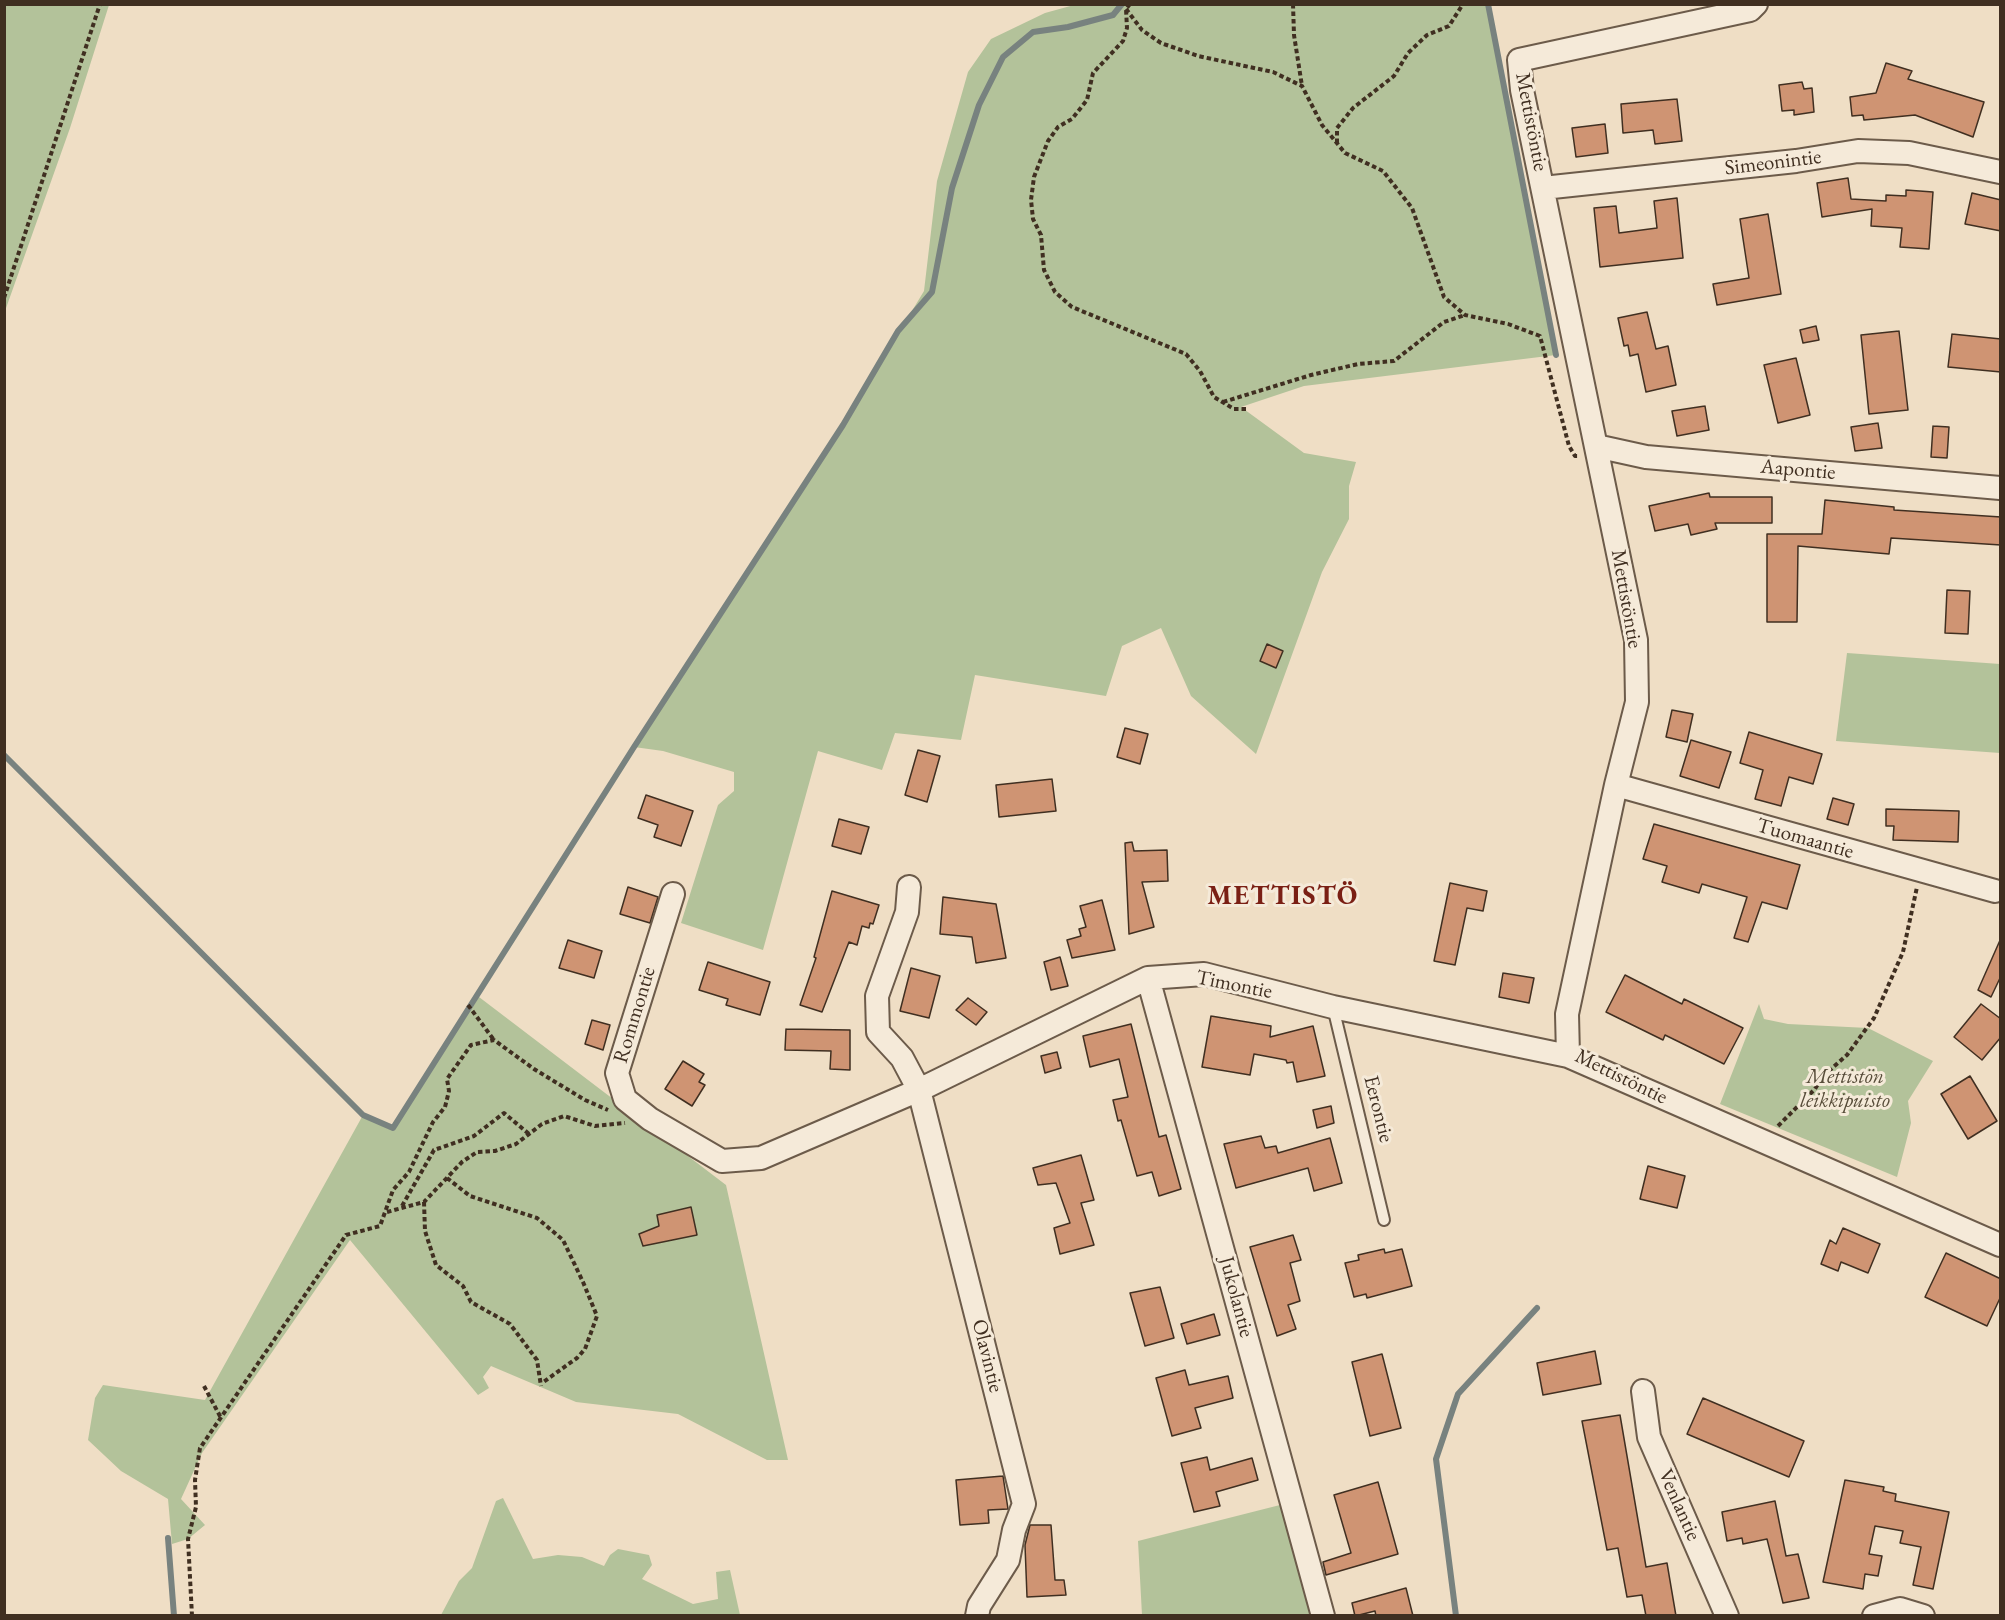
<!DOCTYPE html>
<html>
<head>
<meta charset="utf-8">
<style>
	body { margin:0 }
	#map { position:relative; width:2005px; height:1620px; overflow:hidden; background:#efdec5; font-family:"EB Garamond",serif }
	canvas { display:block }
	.frame { position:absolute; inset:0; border:6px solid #402f21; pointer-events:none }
</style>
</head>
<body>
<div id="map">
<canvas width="2005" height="1620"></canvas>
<div class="frame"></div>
</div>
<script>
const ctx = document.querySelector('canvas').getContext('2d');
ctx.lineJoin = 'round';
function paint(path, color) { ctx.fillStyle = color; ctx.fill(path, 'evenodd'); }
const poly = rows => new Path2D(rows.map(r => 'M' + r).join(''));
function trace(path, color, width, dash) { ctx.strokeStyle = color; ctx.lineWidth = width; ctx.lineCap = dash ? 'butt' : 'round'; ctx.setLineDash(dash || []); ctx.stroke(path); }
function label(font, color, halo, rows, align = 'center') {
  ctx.font = font + ' "EB Garamond",serif'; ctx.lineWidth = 6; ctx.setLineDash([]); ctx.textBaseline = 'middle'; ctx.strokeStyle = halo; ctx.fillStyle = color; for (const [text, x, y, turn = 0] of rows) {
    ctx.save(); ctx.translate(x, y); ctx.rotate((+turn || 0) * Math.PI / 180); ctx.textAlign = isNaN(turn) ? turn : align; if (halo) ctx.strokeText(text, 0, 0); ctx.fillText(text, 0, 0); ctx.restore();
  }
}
const green = poly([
	[5,4,109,5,70,128,5,311],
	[1074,5,1488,5,1556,355,1304,386,1241,407,1304,453,1356,462,1349,486,1349,519,1322,572,1256,754,1191,696,1161,628,1122,646,1106,696,975,675,961,740,895,733,882,770,818,751,763,950,681,923,718,805,734,791,734,772,663,751,634,747,843,425,924,291,937,181,968,72,991,39,1045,13],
	[1847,653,2000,664,2000,753,1836,741],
	[479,997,726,1185,788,1460,767,1460,678,1414,576,1402,491,1366,483,1377,489,1388,478,1395,350,1240,202,1453,181,1499,205,1525,188,1539,172,1544,168,1499,121,1471,88,1440,95,1398,103,1385,205,1400,363,1115,393,1128],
	[1759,1004,1764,1019,1788,1024,1868,1028,1933,1061,1908,1101,1911,1123,1897,1177,1720,1104],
	[503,1498,533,1559,558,1555,582,1557,604,1566,610,1555,618,1549,649,1555,652,1565,642,1579,693,1604,718,1599,716,1572,730,1570,740,1615,441,1615,459,1581,472,1568,496,1501],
	[1280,1505,1310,1615,1142,1615,1138,1541]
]);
const stream = poly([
	[1488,4,1556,355],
	[4,755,363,1115,393,1128,634,747,843,425,898,331,932,292,952,188,979,105,1003,57,1033,32,1068,27,1113,15,1122,4],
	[168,1538,174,1616],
	[1456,1616,1436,1459,1458,1394,1537,1308]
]);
const building = poly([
	[1886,63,1912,71,1908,79,1984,102,1973,137,1915,115,1864,120,1863,115,1852,116,1850,97,1876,93,1886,63],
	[1802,82,1804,89,1812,88,1814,112,1794,115,1794,110,1782,111,1779,85,1802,82],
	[1677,99,1682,141,1655,144,1653,130,1623,133,1621,104,1677,99],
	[1605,124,1608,153,1576,157,1572,128,1605,124],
	[1848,178,1851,199,1886,201,1886,195,1906,196,1906,190,1933,192,1929,249,1900,247,1902,228,1871,226,1872,209,1822,217,1817,183,1848,178],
	[1972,193,2001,200,2001,231,1965,224,1972,193],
	[1677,198,1683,258,1600,267,1594,208,1616,206,1619,233,1657,228,1654,201,1677,198],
	[1768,214,1781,294,1717,305,1713,284,1749,278,1740,219,1768,214],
	[1647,312,1656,349,1668,346,1676,385,1646,392,1638,354,1630,356,1628,345,1624,346,1618,318,1647,312],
	[1816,326,1819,340,1803,343,1800,330,1816,326],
	[1899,331,1908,410,1869,414,1861,335,1899,331],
	[1952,334,2001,339,2001,372,1948,367,1952,334],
	[1796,358,1810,415,1778,423,1764,365,1796,358],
	[1705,406,1709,430,1677,436,1672,411,1705,406],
	[1878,423,1882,448,1855,451,1851,427,1878,423],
	[1933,426,1949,427,1947,458,1931,457,1933,426],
	[1709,493,1710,497,1772,497,1772,523,1715,523,1717,529,1691,535,1688,524,1655,531,1649,506,1709,493],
	[1825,500,1894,507,1894,510,2001,517,2001,545,1891,538,1889,554,1798,546,1797,622,1767,622,1767,534,1822,534,1825,500],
	[1947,590,1970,591,1968,634,1945,633,1947,590],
	[1267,644,1283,651,1276,668,1260,661,1267,644],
	[1672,710,1693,714,1687,742,1666,737,1672,710],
	[1125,728,1148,734,1140,764,1117,757,1125,728],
	[1749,732,1822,754,1813,784,1789,777,1781,806,1755,799,1763,770,1740,763,1749,732],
	[1691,740,1731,752,1719,788,1680,776,1691,740],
	[918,750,940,756,927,802,905,795,918,750],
	[1052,779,1056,811,999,817,996,785,1052,779],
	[646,795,693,811,681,846,654,837,658,825,638,818,646,795],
	[1833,798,1854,804,1848,825,1827,819,1833,798],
	[1886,809,1959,811,1958,842,1893,840,1894,826,1886,826,1886,809],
	[839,819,869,827,861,854,832,846,839,819],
	[1654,824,1800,865,1787,909,1762,902,1748,942,1734,938,1747,897,1702,884,1699,893,1662,882,1667,866,1643,859,1654,824],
	[1132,842,1134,851,1167,850,1168,881,1142,882,1154,927,1129,934,1125,843,1132,842],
	[1450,883,1487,891,1483,911,1467,908,1455,965,1434,961,1450,883],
	[628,887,658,897,650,923,620,914,628,887],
	[832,891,879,905,873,924,870,923,869,928,862,926,857,945,849,942,822,1012,800,1005,816,958,814,957,832,891],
	[943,897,996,904,1006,958,976,963,972,937,940,934,943,897],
	[1102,900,1115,950,1072,958,1067,940,1081,936,1079,929,1086,927,1080,906,1102,900],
	[2001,938,2001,976,1991,997,1978,990,2001,938],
	[568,940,602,951,594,978,559,968,568,940],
	[1060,957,1068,986,1051,990,1044,962,1060,957],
	[708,962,770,982,760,1015,726,1005,728,999,699,990,708,962],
	[911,968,940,976,929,1018,900,1011,911,968],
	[1503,973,1534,978,1529,1003,1499,997,1503,973],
	[1625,975,1682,1004,1684,999,1743,1028,1724,1064,1665,1035,1663,1040,1606,1012,1625,975],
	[968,998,987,1012,976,1025,956,1010,968,998],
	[1981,1004,2001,1019,2001,1037,1982,1060,1954,1037,1981,1004],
	[1211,1016,1271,1026,1270,1037,1313,1026,1325,1076,1297,1082,1293,1062,1287,1063,1286,1060,1254,1054,1250,1075,1202,1067,1211,1016],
	[592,1020,610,1025,603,1050,585,1044,592,1020],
	[1131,1024,1159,1137,1166,1135,1181,1189,1159,1196,1152,1172,1137,1176,1121,1120,1118,1121,1113,1100,1128,1097,1119,1059,1090,1067,1083,1036,1131,1024],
	[786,1029,850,1030,850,1070,830,1069,831,1051,785,1050,786,1029],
	[1057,1052,1061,1068,1045,1073,1041,1056,1057,1052],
	[683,1061,704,1074,699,1082,705,1085,692,1106,665,1089,683,1061],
	[1970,1076,1997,1121,1968,1139,1941,1094,1970,1076],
	[1331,1106,1334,1123,1317,1128,1313,1110,1331,1106],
	[1261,1136,1265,1148,1276,1146,1278,1153,1330,1138,1342,1183,1314,1191,1308,1168,1236,1188,1224,1144,1261,1136],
	[1081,1155,1094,1200,1081,1203,1094,1245,1060,1254,1054,1228,1070,1223,1056,1183,1038,1185,1033,1168,1081,1155],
	[1648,1166,1685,1176,1677,1208,1640,1199,1648,1166],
	[691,1207,697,1235,643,1246,639,1234,659,1226,657,1215,691,1207],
	[1843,1228,1880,1244,1868,1273,1841,1262,1838,1271,1821,1264,1830,1240,1836,1244,1843,1228],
	[1293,1235,1301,1260,1290,1263,1300,1301,1288,1305,1296,1329,1277,1336,1250,1247,1293,1235],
	[1384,1249,1385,1253,1402,1249,1412,1286,1367,1298,1366,1294,1354,1297,1345,1263,1359,1260,1358,1255,1384,1249],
	[1946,1253,2001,1279,2001,1296,1987,1326,1925,1297,1946,1253],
	[1160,1287,1174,1338,1145,1346,1130,1293,1160,1287],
	[1214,1314,1220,1335,1187,1344,1181,1324,1214,1314],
	[1595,1351,1601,1384,1543,1395,1537,1363,1595,1351],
	[1382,1354,1401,1428,1370,1436,1352,1362,1382,1354],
	[1185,1370,1189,1385,1228,1376,1233,1398,1195,1408,1201,1428,1172,1436,1156,1378,1185,1370],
	[1703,1398,1804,1441,1789,1477,1687,1434,1703,1398],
	[1620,1415,1646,1567,1667,1563,1676,1616,1646,1616,1642,1595,1627,1597,1618,1548,1607,1550,1582,1421,1620,1415],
	[1207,1457,1210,1470,1252,1458,1258,1480,1216,1492,1220,1506,1194,1512,1181,1463,1207,1457],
	[1003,1476,1008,1509,988,1510,989,1523,960,1525,956,1480,1003,1476],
	[1845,1480,1884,1487,1883,1491,1896,1494,1895,1501,1949,1512,1933,1589,1913,1585,1921,1547,1900,1543,1903,1531,1875,1526,1869,1554,1882,1556,1878,1576,1865,1574,1863,1589,1823,1582,1845,1480],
	[1378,1482,1398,1554,1326,1575,1323,1562,1351,1553,1334,1495,1378,1482],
	[1775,1501,1786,1556,1798,1554,1809,1598,1783,1603,1767,1539,1743,1544,1742,1538,1727,1541,1722,1512,1775,1501],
	[1030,1525,1051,1525,1055,1580,1064,1580,1066,1595,1027,1597,1025,1545,1030,1525],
	[1406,1588,1413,1616,1376,1616,1375,1611,1355,1616,1352,1603,1406,1588]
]);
const path = poly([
	[1130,4,1126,9,1127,28,1123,41,1093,73,1087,100,1072,119,1058,127,1048,141,1034,177,1031,200,1033,219,1041,235,1044,270,1055,292,1072,307,1186,354,1200,371,1214,397,1234,409,1247,409],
	[1293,4,1294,35,1302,86],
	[1126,9,1142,30,1161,43,1198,56,1273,72,1302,86,1322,125,1345,153,1383,171,1412,208,1444,297,1465,315,1508,324,1540,336,1569,446,1575,456,1579,456],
	[1337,143,1337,128,1353,108,1394,76,1408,53,1427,35,1449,26,1463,4],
	[4,298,100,4],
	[1223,402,1311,375,1358,364,1394,361,1444,322,1465,315],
	[468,1005,494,1040],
	[1778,1126,1815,1089,1822,1077,1847,1055,1874,1018,1903,952,1917,887],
	[447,1178,470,1196,537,1218,563,1240,583,1282,597,1316,585,1349,577,1358,542,1383],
	[424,1202,425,1231,436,1265,463,1286,471,1302,510,1324,537,1360,541,1386],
	[402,1206,434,1150,474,1136,504,1113,529,1134],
	[387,1212,424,1202,462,1162,477,1152,495,1151,516,1144,542,1124,564,1116,595,1126,625,1123],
	[204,1386,221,1418],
	[192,1616,188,1539,196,1507,195,1480,200,1448,346,1235,380,1226,393,1190,409,1172,433,1122,445,1107,449,1091,447,1079,471,1045,494,1040,534,1069,585,1100,608,1110]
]);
const lane = poly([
	[1333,1007,1384,1220]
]);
const street = poly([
	[1756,4,1750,10,1519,60,1522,90,1636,640,1637,702,1616,785,1567,1014,1568,1056,2000,1245],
	[1543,188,1796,161,1858,151,1909,153,2000,172],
	[1596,446,1646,457,2000,488],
	[1616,785,1995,891],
	[909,887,907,912,877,996,878,1032,902,1058,919,1090,1024,1504,1014,1530,1008,1560,979,1606,977,1616],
	[673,894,617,1073,625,1099,650,1119,722,1161,761,1158,919,1090,1148,978,1204,974,1333,1007,1568,1056],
	[1148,978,1323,1616],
	[1643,1391,1649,1437,1727,1616],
	[1874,1616,1900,1609,1923,1616]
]);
const streetNames = [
	["Mettistöntie",1531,122,79],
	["Simeonintie",1773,163,-7],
	["Aapontie",1798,470,5],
	["Mettistöntie",1626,599,80],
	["Tuomaantie",1805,839,16],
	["Timontie",1234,985,11],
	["Rommontie",635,1015,-73],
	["Mettistöntie",1621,1077,26],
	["Eerontie",1378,1109,76],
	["Jukolantie",1236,1297,75],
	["Olavintie",987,1356,76],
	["Venlantie",1679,1505,66]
];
const parkNames = [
	["Mettistön",1845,1077],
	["leikkipuisto",1845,1101]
];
const districtNames = [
	["METTISTÖ",1283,897]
];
paint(green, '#b3c29a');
trace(stream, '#78827f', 6);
paint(building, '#cf9473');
trace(building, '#402f21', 1.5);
trace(lane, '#6c5b4a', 14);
trace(street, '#6c5b4a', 26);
trace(path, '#402f21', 4, [4.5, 3]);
trace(lane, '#f5ead9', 10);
trace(street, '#f5ead9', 22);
label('21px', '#402f21', '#f5ead9', streetNames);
label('italic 21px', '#574c39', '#f5ead9', parkNames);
ctx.letterSpacing = '1.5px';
label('bold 27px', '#7a1f14', '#f5ead9', districtNames);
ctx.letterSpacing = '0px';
</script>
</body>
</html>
